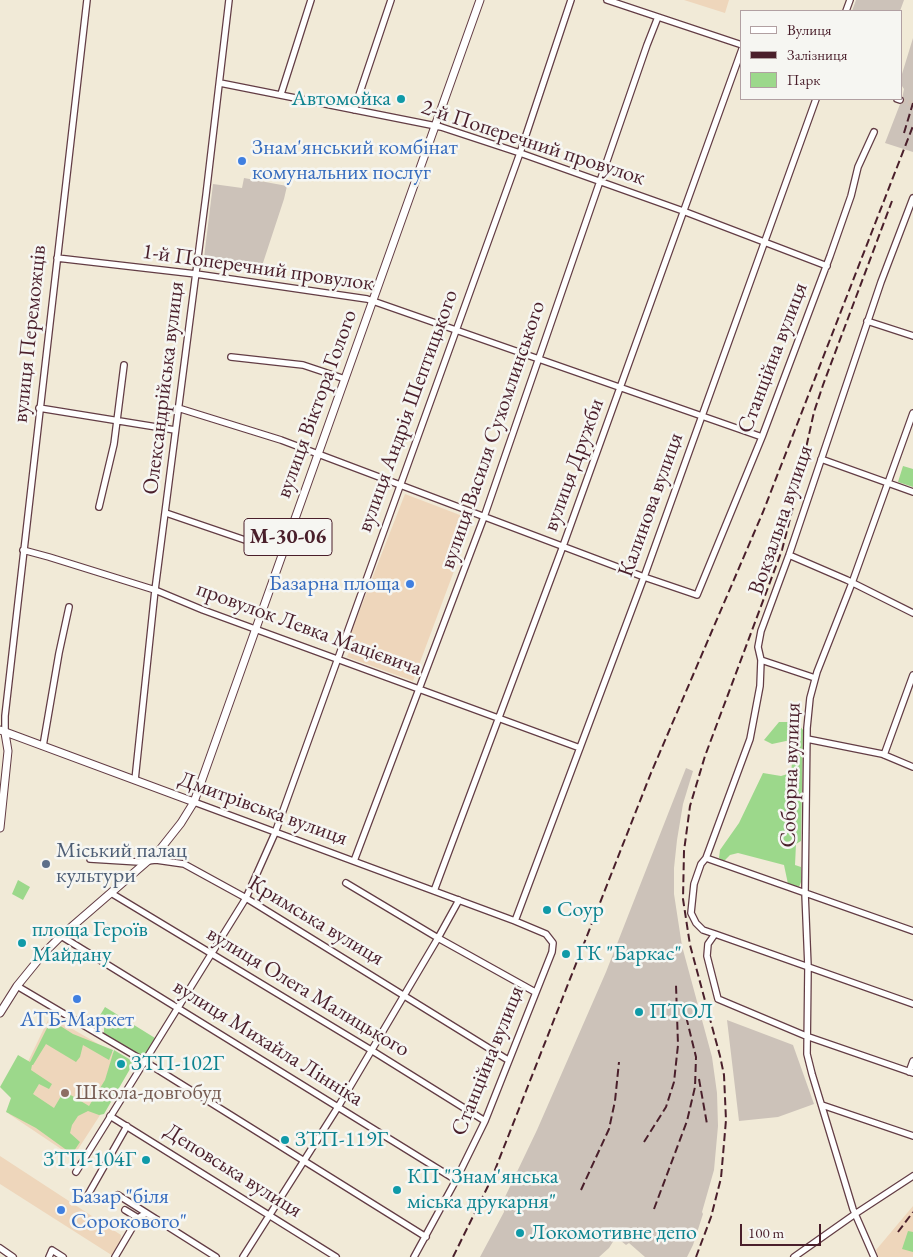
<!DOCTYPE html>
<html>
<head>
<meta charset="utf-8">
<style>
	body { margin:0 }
	#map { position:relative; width:913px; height:1257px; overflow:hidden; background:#f1ead7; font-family:"EB Garamond",serif }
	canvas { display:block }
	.legend { position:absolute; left:740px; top:10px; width:162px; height:90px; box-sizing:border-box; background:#f6f6f2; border:1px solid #b1a0a2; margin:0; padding:6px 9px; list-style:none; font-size:15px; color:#4a1f2b }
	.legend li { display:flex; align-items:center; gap:10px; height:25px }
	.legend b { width:25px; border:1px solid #b1a0a2 }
	.scale { position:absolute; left:740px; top:1224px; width:81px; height:22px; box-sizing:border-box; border:2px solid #4a1f2b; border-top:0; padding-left:6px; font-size:15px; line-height:18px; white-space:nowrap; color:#4a1f2b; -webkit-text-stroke:4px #f6f6f2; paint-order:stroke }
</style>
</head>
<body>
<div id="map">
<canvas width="913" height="1257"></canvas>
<ul class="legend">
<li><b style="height:6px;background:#fff"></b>Вулиця</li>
<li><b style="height:6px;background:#4a1f2b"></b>Залізниця</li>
<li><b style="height:14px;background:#9cd88b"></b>Парк</li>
</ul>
<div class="scale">100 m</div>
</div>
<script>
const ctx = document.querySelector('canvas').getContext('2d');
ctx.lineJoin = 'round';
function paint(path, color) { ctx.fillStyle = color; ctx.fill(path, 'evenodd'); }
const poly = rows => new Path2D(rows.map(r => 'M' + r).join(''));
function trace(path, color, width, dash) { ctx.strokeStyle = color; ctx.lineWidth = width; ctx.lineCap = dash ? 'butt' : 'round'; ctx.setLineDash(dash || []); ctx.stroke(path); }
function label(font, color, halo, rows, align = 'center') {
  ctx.font = font + ' "EB Garamond",serif'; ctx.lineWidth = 5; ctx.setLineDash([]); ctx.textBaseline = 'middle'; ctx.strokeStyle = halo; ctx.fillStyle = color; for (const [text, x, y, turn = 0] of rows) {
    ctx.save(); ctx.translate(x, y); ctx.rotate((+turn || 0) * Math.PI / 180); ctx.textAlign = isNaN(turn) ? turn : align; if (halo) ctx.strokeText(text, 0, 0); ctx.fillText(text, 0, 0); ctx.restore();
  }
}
const built = poly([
	[684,0,729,0,725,13],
	[405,494,473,520,413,681,347,657,350,650,345,648],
	[50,1016,133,1064,73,1157,9,1114,23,1072],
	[0,1156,121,1235,120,1244,113,1256,0,1184],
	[913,1206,913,1257,878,1257,876,1250]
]);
const industrial = poly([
	[856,0,904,0,900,11,852,11],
	[913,38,913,152,885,143,902,99,904,89,902,86,902,74],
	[244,178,287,186,284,199,259,275,249,273,248,271,224,268,224,269,203,266,213,184,242,188],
	[686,768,693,771,683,804,677,840,674,868,674,894,682,946,712,1057,717,1093,718,1126,714,1170,702,1212,703,1214,693,1245,687,1257,645,1257,629,1243,626,1245,616,1237,609,1248,599,1257,480,1257,504,1212,505,1197,537,1130,606,972],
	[727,1020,793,1045,814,1104,778,1117,739,1121]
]);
const green = poly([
	[903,466,913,469,913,487,898,482],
	[779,722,797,722,803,730,801,841,796,844,795,865,801,867,801,882,799,887,788,884,784,865,738,853,730,855,724,861,719,858,720,850,739,823,763,773,781,776,791,773,794,742,786,741,772,744,764,740],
	[18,880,30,887,23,900,12,894],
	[105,1007,155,1038,142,1059,104,1036,104,1028,96,1022],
	[51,1020,73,1034,113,1050,109,1060,83,1045,80,1057,76,1062,46,1044,33,1065,32,1065,31,1070,52,1084,49,1089,39,1084,33,1094,54,1108,64,1091,89,1106,105,1080,114,1050,134,1062,104,1114,99,1115,88,1111,78,1116,72,1125,70,1133,80,1142,72,1154,36,1128,6,1112,11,1098,0,1087,18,1055,30,1062],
	[908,1231,913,1232,913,1252,902,1249]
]);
const minorTunnel = poly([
	[900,100,913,104]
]);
const minor = poly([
	[607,0,742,45],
	[846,11,850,0],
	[220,83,441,127,520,153,683,211,827,266],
	[281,94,311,0],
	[897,99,900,100],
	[354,110,391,0],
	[913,198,881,282,789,555,761,631,758,647,761,660,760,686,750,739,706,858,701,864,694,884,691,913,696,923,703,930,715,934,708,944,707,956,718,999,806,1036,913,1073],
	[57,258,196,274,367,299,762,437],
	[867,321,913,336],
	[231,357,303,365,345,379],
	[39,408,175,430],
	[178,408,281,440,644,577,697,595,762,437,830,256,851,196,858,167,874,132],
	[821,459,913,492],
	[99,507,114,444,124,365],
	[166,513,283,553],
	[23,550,49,557,155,590,203,610,580,748],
	[789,555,847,580,913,613],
	[761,660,815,678],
	[5,733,5,716,87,0],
	[807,739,882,754,913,767],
	[43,746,59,653,69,607],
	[884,755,913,675],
	[135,780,155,590,206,195,229,0],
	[194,802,515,921,546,934,553,943,552,952,485,1121,456,1180,414,1257],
	[706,858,913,931],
	[90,859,139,862,156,860,184,864,246,898,508,1060],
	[354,861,484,517,647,45,658,17],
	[346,883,438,938,535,992],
	[434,891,563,546,742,49],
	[111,893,371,1050,485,1121],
	[515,921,644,577,816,99],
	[715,934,913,1004],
	[61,936,456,1180],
	[17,986,144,1061,426,1237],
	[909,1072,913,1061],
	[822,1105,913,1136],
	[110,1116,336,1257],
	[76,1172,246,898,275,833,520,153,571,0],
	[118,1195,216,1257],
	[85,1200,127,1126],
	[125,1210,138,1218],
	[0,1248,13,1257],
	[49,1257,52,1250,63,1257],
	[115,1257,138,1218,146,1213],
	[243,1257,338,1107,438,938,459,900],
	[794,1257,855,1214,913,1176],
	[874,1257,853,1209,812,1074,807,1054,808,967,805,893,807,728,810,698,817,672,852,583,913,413]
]);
const major = poly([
	[0,730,194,802],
	[0,828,8,751,5,733],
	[0,1013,17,986,43,954,61,936,158,852,181,823,194,802,480,0]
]);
const rail = poly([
	[904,133,913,103],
	[699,1079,707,1124],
	[644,1142,666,1107,674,1082,678,1045,676,985],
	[581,1190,609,1129,615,1101,619,1062],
	[654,1209,687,1121,695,1087,696,1057,684,1008],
	[898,1232,913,1212],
	[453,1257,491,1180,651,773,763,512,913,126],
	[696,1257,711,1217,721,1178,726,1120,724,1075,720,1056,690,945,683,899,684,851,690,806,705,756,782,550,793,507,814,412,823,385,892,201]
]);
const markers = [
	[401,99,5,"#0f9aa8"],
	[242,161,5,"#3f7fe0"],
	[410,584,5,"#3f7fe0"],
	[46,864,5,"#5c6f8a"],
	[547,910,5,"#0f9aa8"],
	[22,943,5,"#0f9aa8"],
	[566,954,5,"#0f9aa8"],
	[77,999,5,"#3f7fe0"],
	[639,1012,5,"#0f9aa8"],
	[121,1064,5,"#0f9aa8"],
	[65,1093,5,"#8d6e63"],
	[285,1140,5,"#0f9aa8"],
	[146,1160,5,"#0f9aa8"],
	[397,1190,5,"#0f9aa8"],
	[61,1210,5,"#3f7fe0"],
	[520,1233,5,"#0f9aa8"]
];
const shields = [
	[288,537,88]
];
const shieldNames = [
	["М-30-06",288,537]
];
const cultureNames = [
	["Автомойка",391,99,"right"],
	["Соур",557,910],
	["площа Героїв",32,930],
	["Майдану",32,955],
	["ГК \"Баркас\"",576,954],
	["ПТОЛ",649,1012],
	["ЗТП-102Г",131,1064],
	["ЗТП-119Г",295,1140],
	["ЗТП-104Г",136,1160,"right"],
	["КП \"Знам'янська",407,1177],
	["міська друкарня\"",407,1202],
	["Локомотивне депо",530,1233]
];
const streetNames = [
	["2-й Поперечний провулок",533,143,18],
	["1-й Поперечний провулок",258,268,8],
	["вулиця Переможців",30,334,-84],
	["Станційна вулиця",773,358,-69],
	["Олександрійська вулиця",164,388,-83],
	["вулиця Віктора Голого",317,404,-70],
	["вулиця Андрія Шептицького",408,411,-70],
	["вулиця Василя Сухомлинського",493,435,-71],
	["вулиця Дружби",574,465,-70],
	["Калинова вулиця",651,505,-70],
	["Вокзальна вулиця",781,520,-71],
	["провулок Левка Мацієвича",309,629,20],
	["Соборна вулиця",791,775,-88],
	["Дмитрівська вулиця",263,809,20],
	["Кримська вулиця",316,921,31],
	["вулиця Олега Малицького",308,992,31],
	["вулиця Михайла Лінніка",268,1043,32],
	["Станційна вулиця",488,1061,-68],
	["Деповська вулиця",233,1171,32]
];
const shopNames = [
	["Знам'янський комбінат",252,148],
	["комунальних послуг",252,173],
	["Базарна площа",400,584,"right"],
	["АТБ-Маркет",77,1020,"center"],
	["Базар \"біля",71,1197],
	["Сорокового\"",71,1222]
];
const serviceNames = [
	["Міський палац",56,851],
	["культури",56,876]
];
const educationNames = [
	["Школа-довгобуд",75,1093]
];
paint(built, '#eed6bb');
paint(industrial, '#ccc2b9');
paint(green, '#9cd88b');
trace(minorTunnel, '#d0c1b5', 5.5, [5.5, 3]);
trace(minor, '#633d45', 8);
trace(major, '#633d45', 9);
trace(minor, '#fff', 5.5);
trace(major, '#fff', 7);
trace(rail, '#4a1f2b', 2, [8, 4]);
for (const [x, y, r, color] of markers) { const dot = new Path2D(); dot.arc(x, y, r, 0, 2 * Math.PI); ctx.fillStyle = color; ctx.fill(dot); trace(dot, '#f6f6f2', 2); }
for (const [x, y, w] of shields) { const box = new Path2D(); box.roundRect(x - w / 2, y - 18.5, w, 37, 4); ctx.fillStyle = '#f6f6f2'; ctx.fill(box); trace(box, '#4a1f2b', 1); }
label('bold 21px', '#4a1f2b', null, shieldNames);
label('22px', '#0d838f', '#f6f6f2', cultureNames, 'left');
label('22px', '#4a1f2b', '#f6f6f2', streetNames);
label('22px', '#366cbe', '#f6f6f2', shopNames, 'left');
label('22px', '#4e5e75', '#f6f6f2', serviceNames, 'left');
label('22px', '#785e54', '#f6f6f2', educationNames, 'left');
</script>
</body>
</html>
